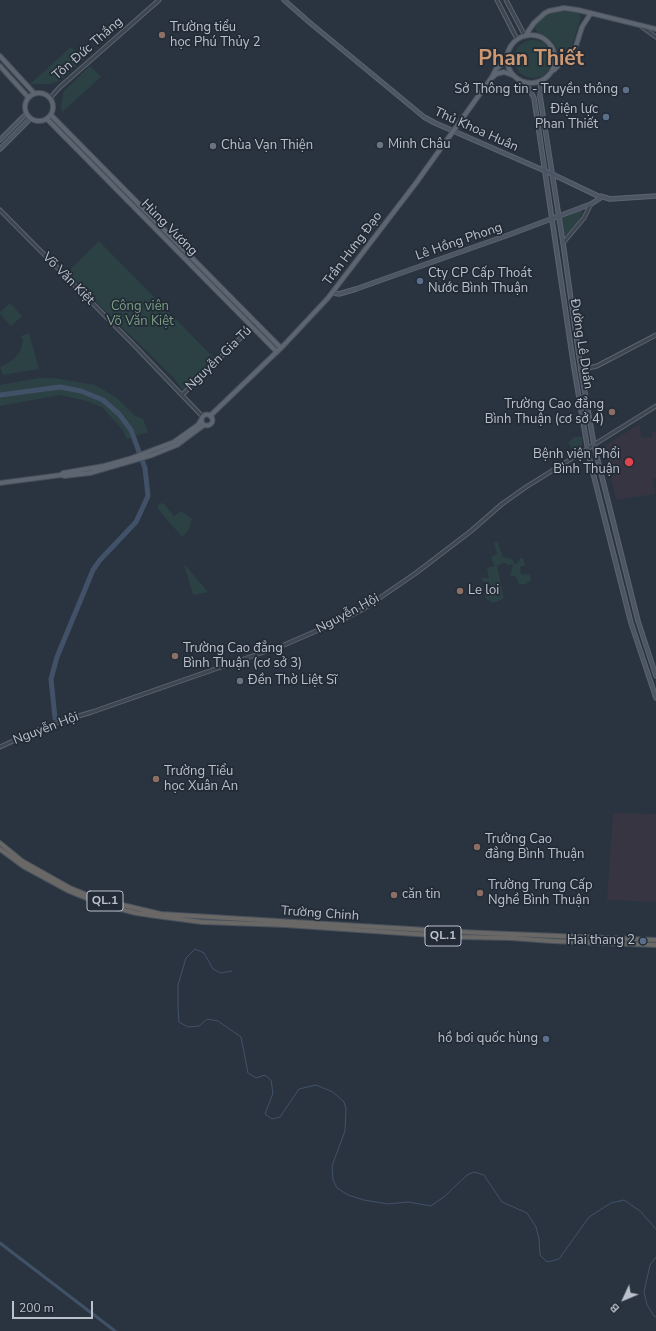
<!DOCTYPE html>
<html>
<head>
<meta charset="utf-8">
<style>
	body { margin:0 }
	#map { position:relative; width:656px; height:1331px; overflow:hidden; background:#2a3441; font-family:"Nunito Sans",sans-serif }
	canvas { display:block }
	.north { position:absolute; left:604px; top:1279px; width:40px; height:40px; -webkit-text-stroke:3px #222b36; paint-order:stroke; rotate:226deg; font-size:11px; font-weight:700; line-height:16px; text-align:center; color:#bbc1cb }
	.north::after { content:''; display:block; margin:auto; width:14px; height:18px; background:#bbc1cb; clip-path:polygon(50% 0,100% 100%,50% 72%,0 100%) }
	.scale { position:absolute; left:12px; top:1301px; width:81px; height:18px; box-sizing:border-box; border:2px solid #bbc1cb; border-top:0; padding-left:5px; font-size:12px; line-height:14px; white-space:nowrap; color:#bbc1cb; -webkit-text-stroke:3px #222b36; paint-order:stroke }
</style>
</head>
<body>
<div id="map">
<canvas width="656" height="1331"></canvas>
<div class="north">B</div>
<div class="scale">200 m</div>
</div>
<script>
const ctx = document.querySelector('canvas').getContext('2d');
ctx.lineJoin = 'round';
function paint(path, color) { ctx.fillStyle = color; ctx.fill(path, 'evenodd'); }
const poly = rows => new Path2D(rows.map(r => 'M' + r).join(''));
function trace(path, color, width, dash) { ctx.strokeStyle = color; ctx.lineWidth = width; ctx.lineCap = dash ? 'butt' : 'round'; ctx.setLineDash(dash || []); ctx.stroke(path); }
function label(font, color, halo, rows, align = 'center') {
  ctx.font = font + ' "Nunito Sans",sans-serif'; ctx.lineWidth = 3.5; ctx.setLineDash([]); ctx.textBaseline = 'middle'; ctx.strokeStyle = halo; ctx.fillStyle = color; for (const [text, x, y, turn = 0] of rows) {
    ctx.save(); ctx.translate(x, y); ctx.rotate((+turn || 0) * Math.PI / 180); ctx.textAlign = isNaN(turn) ? turn : align; if (halo) ctx.strokeText(text, 0, 0); ctx.fillText(text, 0, 0); ctx.restore();
  }
}
const medical = poly([
	[640,424,641,438,652,437,652,432,656,431,656,478,653,478,655,494,616,500,604,446],
	[613,813,656,814,656,902,607,900]
]);
const green = poly([
	[559,11,574,12,578,13,581,17,571,48,565,54,559,52,552,41,538,33,535,28,536,25,543,18,547,15],
	'514 59a19 19 0 1 1 38 0a19 19 0 1 1-38 0Z',
	[71,47,84,59,59,81,50,84,30,84],
	[90,66,101,77,62,112,61,104,64,91],
	[581,210,583,211,579,220,565,236,561,218,566,215],
	[99,241,216,360,184,392,173,377,67,273],
	[10,303,22,316,11,326,0,314,0,312],
	[29,333,39,369,3,375,0,367,14,359,20,352,23,340,21,336],
	[39,378,54,378,95,385,117,398,134,415,143,419,148,432,127,439,122,429,102,407,86,401,60,395,0,406,0,385],
	[574,437,582,437,582,448,577,454,568,443],
	[161,503,164,504,174,516,181,511,192,519,188,531,182,537,158,509,158,505],
	[497,541,503,557,513,559,514,564,518,563,518,561,520,561,520,558,523,558,525,565,520,567,521,574,530,575,531,580,526,584,519,584,516,577,510,575,513,566,511,564,508,566,507,563,503,563,497,566,504,598,494,603,486,599,484,592,492,588,491,585,482,581,482,578,489,578,487,568,494,566,491,557,497,554,494,543],
	[184,565,185,565,208,592,193,595]
]);
const stream = poly([
	[232,971,221,973,213,969,204,953,195,949,186,958,178,985,178,1008,179,1022,188,1027,199,1026,207,1019,218,1021,241,1037,248,1073,256,1078,265,1075,271,1080,273,1093,265,1114,272,1119,280,1117,299,1089,316,1085,333,1092,344,1102,346,1109,345,1131,332,1166,333,1180,337,1188,348,1195,364,1200,388,1204,408,1202,431,1206,445,1196,467,1175,474,1172,484,1175,502,1202,527,1213,536,1227,539,1239,540,1255,547,1262,559,1259,589,1217,611,1203,624,1200,640,1211,656,1229],
	[656,1257,650,1265,644,1292,647,1305,654,1316,656,1317]
]);
const canal = poly([
	[0,1243,115,1331]
]);
const river = poly([
	[0,395,60,387,81,391,103,400,119,414,131,430,145,468,148,496,136,522,100,560,93,570,57,657,51,679,55,718]
]);
const tertiary = poly([
	[497,0,517,39],
	[506,0,525,36],
	[642,27,656,37],
	[50,98,60,87,159,0],
	[0,210,132,343,202,416],
	[563,243,584,218,591,204],
	[581,370,597,366,656,335],
	[182,395,256,323],
	[0,747,35,731,62,721,92,712,284,645,344,619,365,608,416,573,471,531,502,504,526,487,656,406]
]);
const secondary = poly([
	[284,0,309,22,424,117,435,123,552,174,598,196],
	[541,81,540,96,563,243,581,370,594,445,638,621,656,676],
	[526,83,534,98,574,368,589,457,631,623,656,698],
	[0,140,26,114],
	[0,149,30,119],
	[600,196,610,199,656,196],
	[333,293,339,294,356,289,511,234,591,204,599,199]
]);
const primary = poly([
	'507 59a24 24 0 1 1 48 0a24 24 0 1 1-48 0Z',
	[525,36,534,23,545,13,549,11,564,8,578,10,656,29],
	[0,56,34,93],
	[0,66,28,97],
	[554,70,575,49,582,27,591,13],
	[493,77,496,74,504,72,512,75],
	'25 107a14 14 0 1 1 28 0a14 14 0 1 1-28 0Z',
	[51,115,281,348],
	[47,119,277,352],
	'201.5 420a5.5 5.5 0 1 1 11 0a5.5 5.5 0 1 1-11 0Z',
	[210,416,284,345,328,298,416,183,492,77,496,69,507,60],
	[61,475,65,476,90,473,152,455,177,445,204,425],
	[0,483,61,475,63,473,104,466,129,459,174,442,198,425,201,420]
]);
const trunk = poly([
	[0,843,22,861,70,888,97,899,114,903,161,914,461,932,656,940],
	[0,849,23,866,69,891,101,904,136,913,156,916,202,922,285,925,460,937,511,938,552,941,656,945]
]);
const markers = [
	[162,35,4,"#8d6e63"],
	[626,90,4,"#5c6f8a"],
	[606,117,4,"#5c6f8a"],
	[380,145,4,"#6b7280"],
	[213,146,4,"#6b7280"],
	[420,281,4,"#5c6f8a"],
	[612,412,4,"#8d6e63"],
	[629,462,5,"#e0444e"],
	[460,591,4,"#8d6e63"],
	[175,656,4,"#8d6e63"],
	[240,681,4,"#6b7280"],
	[156,779,4,"#8d6e63"],
	[477,847,4,"#8d6e63"],
	[480,893,4,"#8d6e63"],
	[394,895,4,"#8d6e63"],
	[643,941,4,"#5c6f8a"],
	[546,1039,4,"#5c6f8a"]
];
const shields = [
	[105,901,36],
	[443,936,36]
];
const shieldNames = [
	["QL.1",105,901],
	["QL.1",443,936]
];
const poiNames = [
	["Trường tiểu",170,28],
	["học Phú Thủy 2",170,43],
	["Sở Thông tin - Truyền thông",618,90,"right"],
	["Điện lực",598,110,"right"],
	["Phan Thiết",598,125,"right"],
	["Minh Châu",388,145],
	["Chùa Vạn Thiện",221,146],
	["Cty CP Cấp Thoát",428,274],
	["Nước Bình Thuận",428,289],
	["Trường Cao đẳng",604,405,"right"],
	["Bình Thuận (cơ sở 4)",604,420,"right"],
	["Bệnh viện Phổi",620,455,"right"],
	["Bình Thuận",620,470,"right"],
	["Le loi",468,591],
	["Trường Cao đẳng",183,649],
	["Bình Thuận (cơ sở 3)",183,664],
	["Đền Thờ Liệt Sĩ",248,681],
	["Trường Tiểu",164,772],
	["học Xuân An",164,787],
	["Trường Cao",485,840],
	["đẳng Bình Thuận",485,855],
	["Trường Trung Cấp",488,886],
	["Nghề Bình Thuận",488,901],
	["căn tin",402,895],
	["Hai thang 2",635,941,"right"],
	["hồ bơi quốc hùng",538,1039,"right"]
];
const streetNames = [
	["Tôn Đức Thắng",88,49,-41],
	["Thủ Khoa Huân",476,130,24],
	["Hùng Vương",169,228,45],
	["Lê Hồng Phong",459,242,-19],
	["Trần Hưng Đạo",353,249,-53],
	["Võ Văn Kiệt",68,279,45],
	["Đường Lê Duẩn",581,344,81],
	["Nguyễn Gia Tú",219,359,-44],
	["Nguyễn Hội",348,614,-28],
	["Nguyễn Hội",46,729,-21],
	["Trường Chinh",320,914,4]
];
const parkNames = [
	["Công viên",140,307],
	["Võ Văn Kiệt",140,322]
];
const townNames = [
	["Phan Thiết",531,60]
];
paint(medical, '#373542');
paint(green, '#2c4143');
trace(stream, '#415268', 1);
trace(canal, '#415268', 3);
trace(river, '#415268', 5);
trace(tertiary, '#5c646e', 5);
trace(secondary, '#5c646e', 5.5);
trace(primary, '#474f5a', 6);
trace(trunk, '#48515b', 6);
trace(tertiary, '#3e4651', 3);
trace(secondary, '#4c5563', 3.5);
trace(primary, '#5c6570', 4);
trace(trunk, '#696866', 4);
for (const [x, y, r, color] of markers) { const dot = new Path2D(); dot.arc(x, y, r, 0, 2 * Math.PI); ctx.fillStyle = color; ctx.fill(dot); trace(dot, '#222b36', 1.5); }
for (const [x, y, w] of shields) { const box = new Path2D(); box.roundRect(x - w / 2, y - 10, w, 20, 3); ctx.fillStyle = '#222b36'; ctx.fill(box); trace(box, '#bbc1cb', 1); }
label('bold 12px', '#bbc1cb', null, shieldNames);
label('13px', '#bbc1cb', '#222b36', poiNames, 'left');
label('13px', '#bbc1cb', '#222b36', streetNames);
label('13px', '#7b9e83', '#222b36', parkNames);
label('bold 21px', '#cd9973', '#222b36', townNames);
</script>
</body>
</html>
